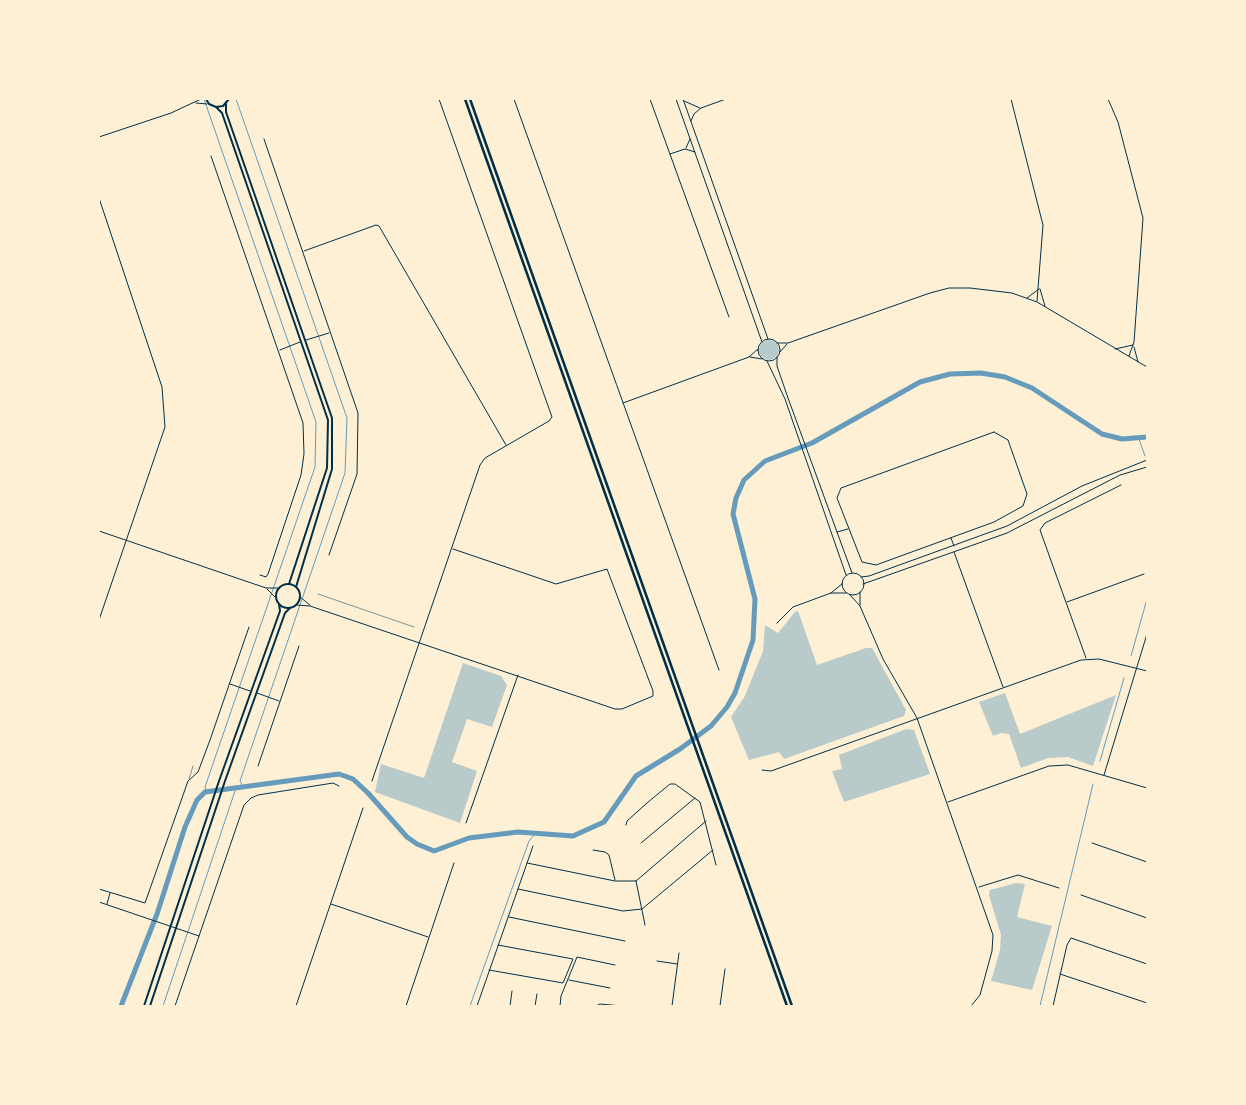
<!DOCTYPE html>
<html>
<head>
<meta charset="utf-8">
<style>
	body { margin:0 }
	#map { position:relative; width:1246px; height:1105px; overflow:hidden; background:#fdf0d5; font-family:Montserrat,sans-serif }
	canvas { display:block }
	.frame { position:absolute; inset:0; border:100px solid #fdf0d5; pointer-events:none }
</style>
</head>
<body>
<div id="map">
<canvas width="1246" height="1105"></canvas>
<div class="frame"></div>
</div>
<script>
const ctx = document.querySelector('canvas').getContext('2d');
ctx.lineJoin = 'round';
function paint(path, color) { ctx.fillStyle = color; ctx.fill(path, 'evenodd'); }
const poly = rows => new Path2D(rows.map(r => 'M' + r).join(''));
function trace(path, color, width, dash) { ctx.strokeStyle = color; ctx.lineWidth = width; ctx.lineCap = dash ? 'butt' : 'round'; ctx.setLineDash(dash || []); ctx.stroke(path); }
const green = poly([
	'759 350a10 10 0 1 1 20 0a10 10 0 1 1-20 0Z',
	[798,611,817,665,866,648,872,648,906,710,904,716,784,759,779,752,749,760,731,717,745,696,763,651,765,625,778,633,795,612],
	[463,663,501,676,507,685,492,727,467,719,452,762,477,771,460,823,375,792,381,764,424,778],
	[1005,693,1020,734,1116,695,1093,766,1068,757,1048,758,1021,768,1009,734,1001,733,993,736,979,702],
	[906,729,914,730,930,774,844,802,832,771,842,769,839,755],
	[1016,883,1025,884,1017,917,1052,926,1032,990,991,981,1000,950,1001,935,989,895,990,890]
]);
const stream = poly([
	[204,99,316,422,315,467,205,787,207,792],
	[236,99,347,418,345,473,240,781,244,788],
	[1139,439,1145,456],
	[1131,656,1147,599],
	[1100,761,1124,678],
	[163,1006,236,788],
	[470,1006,529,841,535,834],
	[1040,1006,1093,784]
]);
const river = poly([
	[121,1006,157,914,185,827,197,800,205,792,339,774,353,779,368,793,407,837,417,844,434,851,469,838,518,832,573,836,604,822,636,776,680,749,711,726,727,707,735,693,753,640,755,599,733,514,736,498,744,480,765,461,812,443,920,382,950,374,981,373,1005,377,1032,388,1102,434,1122,439,1147,437]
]);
const service = poly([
	[318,594,414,627],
	[189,779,193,766]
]);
const minor = poly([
	[514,99,719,670],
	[650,99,729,317],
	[1011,99,1043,225,1037,301],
	[1108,99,1118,122,1143,218,1134,342,1129,356],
	[684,101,700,108],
	[196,103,207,104],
	[691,121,694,114,701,108,726,99],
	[99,137,171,113,201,99],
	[264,139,358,413,357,474,329,555],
	[686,148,690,139],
	[670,154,685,149,695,152],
	[211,156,303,423,304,454,301,475,268,574,266,577,260,575],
	[99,198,162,387,165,427,99,620],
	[304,251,376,225,379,226,506,445],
	[1040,289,1045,306],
	[1027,298,1039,289],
	[306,340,329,333],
	[777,343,788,343,930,293,949,288,970,288,1012,293,1037,302,1147,367],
	[1134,347,1138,362],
	[1115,349,1133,345],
	[280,350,300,342],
	[780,352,787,344],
	[750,357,762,359],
	[623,403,749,357,758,349],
	[994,432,1008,440,1027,494,1023,506,994,522,876,565,862,562,837,498,841,488,994,432],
	[99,531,266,588,278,588],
	[837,532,848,529],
	[951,538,954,546],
	[954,552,1003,687],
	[267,589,275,597],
	[860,592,860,605],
	[831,593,846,593],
	[850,595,860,606,883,659,917,718,993,935,992,951,980,995,971,1006],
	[300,597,310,605],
	[1067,602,1144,574],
	[297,605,310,606,615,709,622,709,653,696,653,691,607,569,556,584,453,549],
	[777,623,793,607,831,593,842,584],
	[1086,658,1040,530,1045,523,1121,485],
	[230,684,250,691],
	[257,693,279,701],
	[258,766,299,646],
	[762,770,771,771,1081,660,1099,659,1147,671],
	[1104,775,1147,634],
	[372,781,480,465,485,458,549,421,552,417,439,99],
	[948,802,1049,766,1068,765,1147,788],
	[466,823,518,675],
	[626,825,627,821,647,803,670,784,675,784,700,802,716,865],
	[641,843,695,798],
	[1092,843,1147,862],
	[593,850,605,852,609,855,615,880],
	[527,863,615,881,636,881,706,821],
	[636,881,645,925],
	[979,887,1018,875,1059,888],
	[99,889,145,903,188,781,198,772,210,740,249,627],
	[518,889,623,911,642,909,713,850],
	[1081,895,1147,918],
	[99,902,199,936],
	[107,904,110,893],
	[331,904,428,937],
	[509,917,625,941],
	[657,961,677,964],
	[489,970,563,983,573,959,498,945],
	[1060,974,1147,1003],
	[569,980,610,988],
	[175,1006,244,805,251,798,258,795,333,783,339,786],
	[296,1006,363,808],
	[406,1006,454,863],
	[477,1006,533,846],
	[510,1006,512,991],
	[535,1006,537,994],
	[560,1006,561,996,577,957,615,965],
	[596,1006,600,1004,622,1006],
	[672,1006,679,953],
	[720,1006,725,969],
	[1053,1006,1067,945,1071,938,1147,964]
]);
const tertiary = poly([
	[676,99,762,342],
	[683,99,768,339],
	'758 350a11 11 0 1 1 22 0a11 11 0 1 1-22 0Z',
	[777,357,777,366,788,398,852,573],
	[767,361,785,399,846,575],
	'842 584a11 11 0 1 1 22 0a11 11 0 1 1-22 0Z',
	[861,577,869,576,1007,526,1082,486,1147,460],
	[863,584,1007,533,1120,475,1147,467]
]);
const secondary = poly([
	[206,99,209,104,216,107,223,106,229,99],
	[226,104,226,112,332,418,332,469,296,587],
	[216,107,222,113,328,420,327,468,289,584],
	'276 596a12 12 0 1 1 24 0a12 12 0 1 1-24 0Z',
	[144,1006,219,781,280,611,279,604],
	[150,1006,225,781,285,613,290,608]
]);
const motorway = poly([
	[465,99,787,1006],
	[470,99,792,1006]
]);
paint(green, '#b9caca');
trace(stream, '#669bbc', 1);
trace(river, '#669bbc', 5);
trace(service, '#003049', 0.5);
trace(minor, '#003049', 1);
trace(tertiary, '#003049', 1);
trace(secondary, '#003049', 2);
trace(motorway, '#003049', 2.5);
</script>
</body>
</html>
